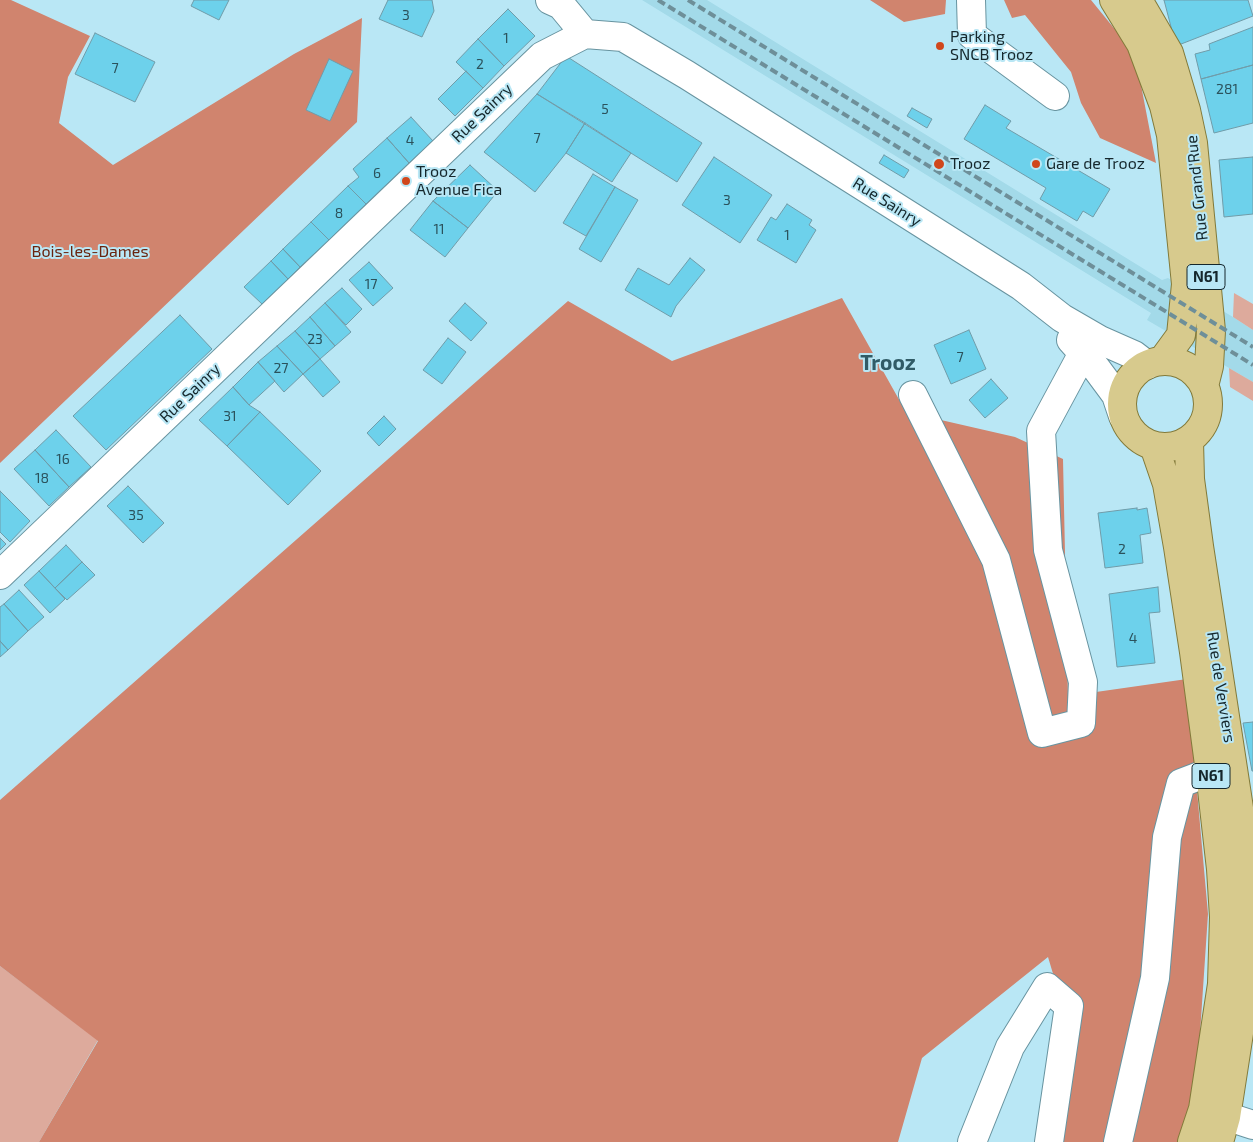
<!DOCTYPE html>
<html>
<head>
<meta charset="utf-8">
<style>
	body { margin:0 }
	canvas { display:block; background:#b9e7f5 }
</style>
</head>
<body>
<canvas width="1253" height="1142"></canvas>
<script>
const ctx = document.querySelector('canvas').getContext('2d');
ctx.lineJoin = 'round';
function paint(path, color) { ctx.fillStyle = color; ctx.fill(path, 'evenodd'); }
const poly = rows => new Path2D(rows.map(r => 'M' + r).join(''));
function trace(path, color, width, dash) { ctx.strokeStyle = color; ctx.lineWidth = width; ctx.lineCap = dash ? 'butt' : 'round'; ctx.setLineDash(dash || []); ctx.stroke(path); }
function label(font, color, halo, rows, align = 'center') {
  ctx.font = font + ' "Exo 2",sans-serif'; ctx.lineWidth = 4; ctx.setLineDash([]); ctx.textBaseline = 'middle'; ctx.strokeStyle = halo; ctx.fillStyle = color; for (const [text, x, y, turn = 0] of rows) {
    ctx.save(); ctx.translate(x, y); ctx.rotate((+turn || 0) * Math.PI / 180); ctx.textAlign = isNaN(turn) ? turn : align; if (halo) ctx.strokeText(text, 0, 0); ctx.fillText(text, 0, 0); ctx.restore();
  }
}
const built = poly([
	[642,0,707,0,1162,280,1168,278,1233,317,1253,330,1253,382,1147,320,1151,313]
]);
const green = poly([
	[1234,293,1253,304,1253,330,1233,317],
	[1229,368,1253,382,1253,401,1230,387],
	[0,966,98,1040,39,1142,0,1142]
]);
const forest = poly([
	[0,0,11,0,90,36,68,77,59,123,113,165,294,54,362,18,357,122,0,463],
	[870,0,946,0,945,14,904,22],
	[1004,0,1091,0,1135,54,1156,163,1100,138,1081,103,1071,72,1025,15,1012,18],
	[842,298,906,412,1015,437,1063,459,1068,696,1187,679,1208,914,1196,1093,1181,1142,1051,1142,1072,1037,1048,957,922,1058,898,1142,39,1142,98,1041,0,966,0,800,568,301,672,361]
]);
const building = poly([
	[194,0,229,0,219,20,191,6,194,0],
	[388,0,432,0,434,11,422,37,379,19,388,0],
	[1164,0,1248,0,1253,16,1176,46,1164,0],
	[508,9,535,36,504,66,478,39,508,9],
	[1253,27,1253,65,1201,79,1195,54,1210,50,1209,44,1253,27],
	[95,33,155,62,135,102,75,74,95,33],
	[478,39,504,66,483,88,456,62,478,39],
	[566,56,702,143,677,182,537,94,566,56],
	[329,59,353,71,330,121,306,110,329,59],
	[1253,65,1253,123,1214,133,1201,79,1253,65],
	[466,71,483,88,455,116,438,99,466,71],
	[537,94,585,123,566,153,535,192,484,152,537,94],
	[985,105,1011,121,1006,128,1110,189,1093,217,1083,211,1077,221,1040,199,1046,188,964,139,985,105],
	[912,108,932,119,927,128,907,116,912,108],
	[411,117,433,141,409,163,387,138,411,117],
	[585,123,631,153,612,182,566,153,585,123],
	[387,138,409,163,366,204,348,186,359,177,353,169,387,138],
	[884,155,909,170,904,178,879,163,884,155],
	[714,157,772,195,740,243,682,205,714,157],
	[1253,157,1253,214,1224,217,1219,160,1253,157],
	[470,165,498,191,468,228,433,201,470,165],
	[593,174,615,187,586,236,563,223,593,174],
	[348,186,366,204,329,240,311,222,348,186],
	[615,187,638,200,601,262,579,249,615,187],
	[433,201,468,228,445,257,410,230,433,201],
	[787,204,812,220,809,225,816,230,796,263,757,240,771,217,776,220,787,204],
	[311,222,329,240,300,267,283,249,311,222],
	[283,249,300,267,288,279,271,261,283,249],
	[690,258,705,270,676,306,671,317,625,290,638,268,669,285,690,258],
	[271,261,288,279,262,304,244,287,271,261],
	[369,262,393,288,373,306,349,280,369,262],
	[342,288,362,309,346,325,325,303,342,288],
	[325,303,351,332,335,346,310,317,325,303],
	[465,303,487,323,471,341,449,321,465,303],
	[180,315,212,349,106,450,73,416,180,315],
	[310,317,335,346,320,359,295,331,310,317],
	[969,330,986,369,951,384,934,345,969,330],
	[295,331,320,359,303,374,277,346,295,331],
	[448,338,466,352,442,384,423,370,448,338],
	[277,346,303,374,284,392,258,362,277,346],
	[320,359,340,382,323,397,303,374,320,359],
	[258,362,275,381,249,405,233,387,258,362],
	[991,379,1008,398,985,418,969,400,991,379],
	[233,387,249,405,260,412,227,446,199,420,233,387],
	[260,412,321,471,288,505,227,446,260,412],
	[384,416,396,429,379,446,367,433,384,416],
	[56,430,91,467,69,487,35,450,56,430],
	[35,450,69,487,49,506,14,469,35,450],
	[128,486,164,523,143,543,107,506,128,486],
	[0,491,30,521,10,542,0,532,0,491],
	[1137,508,1137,510,1147,508,1151,533,1140,535,1143,563,1105,568,1098,513,1137,508],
	[0,538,6,544,0,550,0,538],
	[66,545,82,562,55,588,39,571,66,545],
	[82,562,95,575,67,600,55,588,82,562],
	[39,571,65,599,50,613,24,585,39,571],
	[1158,587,1160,612,1149,613,1155,663,1117,667,1109,594,1158,587],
	[19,590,44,617,28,631,4,604,19,590],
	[4,604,28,631,8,650,0,641,0,607,4,604],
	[0,641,8,650,0,657,0,641],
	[1253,722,1253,771,1252,771,1243,723,1253,722]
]);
const minor = poly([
	[550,0,561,5,585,34],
	[971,0,972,35,1055,96],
	[1071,340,1096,368,1116,395,1123,416],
	[913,395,996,560,1042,733,1081,723,1083,682,1048,550,1041,431,1083,353],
	[0,575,542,56,585,34,623,37,687,75,1021,286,1062,318,1100,340,1134,355,1147,365],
	[1204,1109,1253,1125],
	[972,1142,1010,1047,1047,987,1069,1006,1049,1142],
	[1118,1142,1155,978,1167,837,1181,783,1210,772]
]);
const major = poly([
	[1114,0,1141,44,1164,106,1171,135,1186,284,1181,335,1162,361],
	[1138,0,1169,53,1186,110,1193,143,1211,331,1209,366,1204,386],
	'1122 404a43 43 0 1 1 86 0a43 43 0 1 1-86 0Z',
	[1189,441,1190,479,1199,546,1244,841,1250,918,1245,994,1226,1117,1219,1142],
	[1154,446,1167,484,1178,547,1194,652,1210,772,1221,869,1224,917,1222,984,1203,1109,1192,1142]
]);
const rail = poly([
	[658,0,1253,365],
	[688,0,1253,347]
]);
const markers = [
	[940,46,5,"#d0471c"],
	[939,164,6,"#d0471c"],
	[1036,164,5,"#d0471c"],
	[406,181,5,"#d0471c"]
];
const numberNames = [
	["3",406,15],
	["1",506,38],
	["2",480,64],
	["7",115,68],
	["281",1227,89],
	["5",605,109],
	["7",537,138],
	["4",410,140],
	["6",377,173],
	["3",727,200],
	["8",339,213],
	["11",439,229],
	["1",787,235],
	["17",371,284],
	["23",315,339],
	["7",960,357],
	["27",281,368],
	["31",230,416],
	["16",63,459],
	["18",42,478],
	["35",136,515],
	["2",1122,549],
	["4",1133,638]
];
const shields = [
	[1206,277,38],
	[1211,776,38]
];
const shieldNames = [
	["N61",1206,277],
	["N61",1211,776]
];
const poiNames = [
	["Parking",950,37],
	["SNCB Trooz",950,55],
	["Trooz",950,164],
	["Gare de Trooz",1046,164],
	["Trooz",416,172],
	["Avenue Fica",416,190]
];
const streetNames = [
	["Rue Sainry",482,113,-44],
	["Rue Grand'Rue",1197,188,-96],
	["Rue Sainry",887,202,32],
	["Rue Sainry",190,393,-44],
	["Rue de Verviers",1221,687,81]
];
const parkNames = [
	["Bois-les-Dames",90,252]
];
const districtNames = [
	["Trooz",888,363]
];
paint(built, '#a3dae9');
paint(green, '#ddaa9c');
paint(forest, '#d0846e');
paint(building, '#6dd1eb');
trace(building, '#709ca9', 1);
trace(minor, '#6894a0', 30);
trace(major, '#827a3a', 30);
trace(minor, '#fff', 28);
trace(major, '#d7ca8d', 28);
trace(rail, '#6e8f99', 4, [8, 4]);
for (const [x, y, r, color] of markers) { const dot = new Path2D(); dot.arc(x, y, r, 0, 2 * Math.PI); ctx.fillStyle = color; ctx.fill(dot); trace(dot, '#b9e7f5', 2); }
label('14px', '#2b525c', null, numberNames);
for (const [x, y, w] of shields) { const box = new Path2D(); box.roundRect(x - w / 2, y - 12.5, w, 25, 4); ctx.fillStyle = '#b9e7f5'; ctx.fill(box); trace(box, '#15272c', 1); }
label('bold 15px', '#15272c', null, shieldNames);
label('16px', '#15272c', '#b9e7f5', poiNames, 'left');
label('16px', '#15272c', '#b9e7f5', streetNames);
label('16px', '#69240f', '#b9e7f5', parkNames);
label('bold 21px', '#305b66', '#b9e7f5', districtNames);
</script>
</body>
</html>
